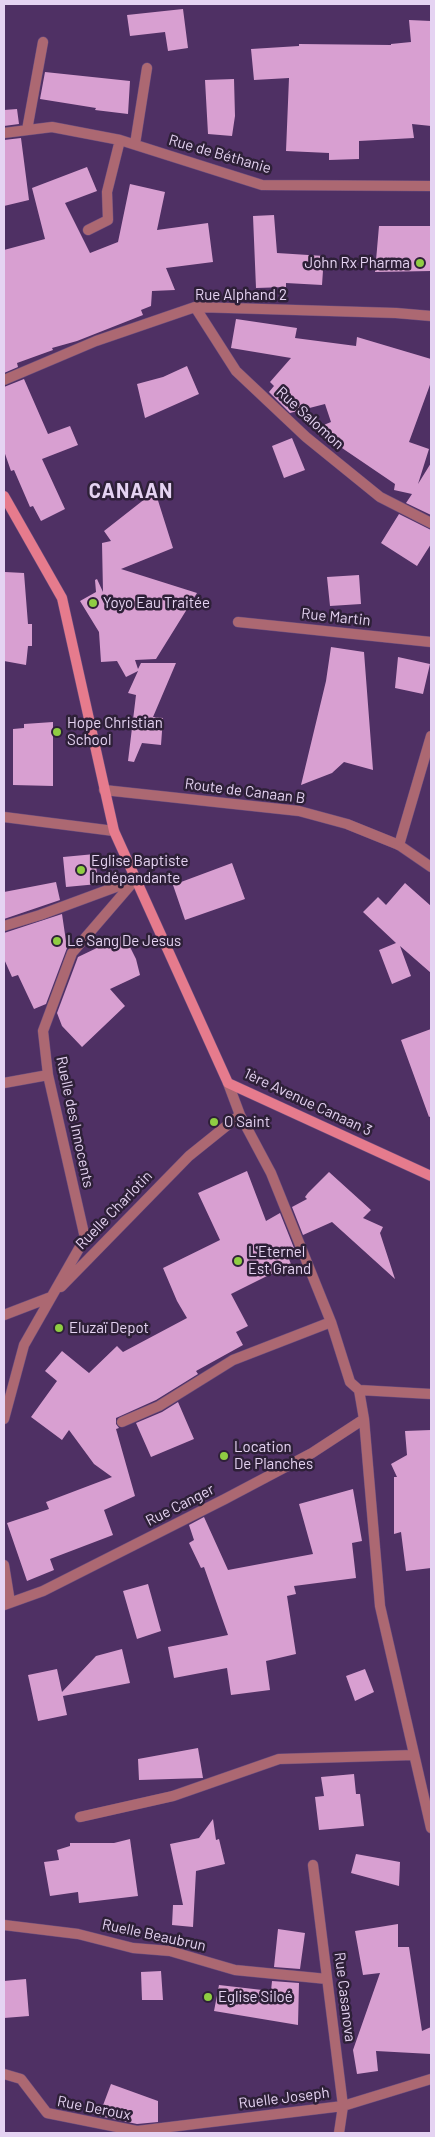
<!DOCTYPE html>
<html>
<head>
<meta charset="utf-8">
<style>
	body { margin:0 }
	#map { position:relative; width:435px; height:2137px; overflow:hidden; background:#4f3064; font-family:Barlow,sans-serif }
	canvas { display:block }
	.frame { position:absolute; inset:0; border:5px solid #e5d3f2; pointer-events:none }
</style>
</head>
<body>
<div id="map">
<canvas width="435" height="2137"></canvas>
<div class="frame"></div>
</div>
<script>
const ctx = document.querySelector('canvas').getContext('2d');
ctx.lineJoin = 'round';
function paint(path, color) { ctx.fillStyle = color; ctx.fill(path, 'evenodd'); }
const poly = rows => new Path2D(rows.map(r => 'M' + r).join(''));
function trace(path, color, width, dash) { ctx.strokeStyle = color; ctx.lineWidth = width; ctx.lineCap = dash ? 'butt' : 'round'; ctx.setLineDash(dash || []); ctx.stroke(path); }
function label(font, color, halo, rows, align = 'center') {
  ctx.font = font + ' Barlow,sans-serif'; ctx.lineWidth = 5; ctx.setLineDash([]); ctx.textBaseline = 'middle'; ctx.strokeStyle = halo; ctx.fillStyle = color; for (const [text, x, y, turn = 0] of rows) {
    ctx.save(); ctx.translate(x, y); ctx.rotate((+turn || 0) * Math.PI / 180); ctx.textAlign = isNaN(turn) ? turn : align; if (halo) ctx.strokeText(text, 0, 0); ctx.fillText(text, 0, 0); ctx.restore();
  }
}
const building = poly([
	[183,9,188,48,168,51,165,32,130,36,127,15],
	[409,20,431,21,431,126,412,124,414,138,359,141,359,159,329,160,329,153,286,151,289,78,254,80,251,49,299,46,299,44,391,45,391,44,411,42],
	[45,72,130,81,128,114,95,110,96,108,40,99],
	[234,79,235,116,232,136,208,134,205,80],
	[17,109,19,124,4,126,4,110],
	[21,138,29,200,4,206,4,140],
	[87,167,97,191,65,203,90,253,118,242,130,184,165,192,157,230,208,223,213,262,166,268,175,290,152,291,151,306,141,310,143,315,77,341,52,348,53,350,17,363,18,367,4,373,4,250,45,239,32,188],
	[274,215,277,253,324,256,322,285,286,283,286,287,256,288,253,216],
	[379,226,430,226,431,271,375,272],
	[236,319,297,328,295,338,356,346,357,337,431,359,431,382,409,442,429,449,418,484,431,463,431,515,406,503,412,494,394,490,395,484,314,429,331,422,325,404,290,413,269,392,274,386,270,382,291,358,231,348],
	[187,366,199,394,145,418,137,384,163,377],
	[24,379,48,434,70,426,78,445,42,459,65,509,41,521,33,506,30,507,14,470,11,471,4,451,4,387],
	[292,438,305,470,284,478,272,446],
	[155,491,173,548,121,569,197,593,156,659,135,660,138,669,141,663,176,663,153,717,163,718,161,745,142,743,134,762,128,761,136,695,128,693,138,671,126,677,117,661,101,662,99,632,80,601,96,592,95,580,97,579,103,592,102,543,111,541,104,531],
	[399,514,431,530,431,544,417,566,381,543],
	[5,572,24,573,28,624,32,624,32,646,28,646,26,665,4,661],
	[359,575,361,604,330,606,327,577],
	[331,647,364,652,373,770,344,762,332,773,301,785,326,681],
	[398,657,430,664,423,694,395,688],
	[53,722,53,786,13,785,13,729,24,728,24,724],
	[95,854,98,884,66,887,63,857],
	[232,863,245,899,185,920,173,885],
	[56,882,60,900,4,919,4,892],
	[405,883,431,906,431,973,400,946,411,976,392,984,379,950,396,943,363,912,378,897,386,905],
	[62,914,67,948,46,1004,34,1009,18,975,12,977,4,959,4,933],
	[124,935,136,959,140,975,110,989,125,1006,82,1047,62,1026,57,1013,78,957],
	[431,1029,431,1116,429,1117,401,1040],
	[247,1171,266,1221,280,1213,296,1253,288,1257,291,1264,231,1294,248,1326,236,1332,243,1345,196,1371,198,1374,156,1400,116,1418,116,1424,119,1428,116,1429,135,1496,104,1510,113,1535,50,1559,54,1570,27,1581,7,1523,49,1509,46,1502,112,1477,94,1464,69,1430,62,1440,31,1417,57,1381,45,1371,62,1351,89,1373,117,1346,123,1352,187,1318,177,1301,163,1268,220,1240,198,1193],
	[329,1172,371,1210,363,1218,383,1227,380,1233,395,1279,332,1222,303,1235,292,1207,307,1199,305,1197,308,1193],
	[178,1402,194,1439,151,1457,136,1423,162,1412],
	[431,1430,431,1568,406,1571,401,1532,394,1534,394,1477,397,1477,391,1464,407,1455,405,1431],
	[353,1489,362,1541,352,1543,356,1578,294,1586,296,1594,287,1596,296,1654,266,1661,270,1690,231,1695,227,1668,174,1678,168,1647,228,1635,204,1567,201,1568,189,1543,194,1540,189,1525,204,1517,228,1570,313,1554,299,1504],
	[148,1584,161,1631,137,1639,123,1591],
	[122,1649,130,1683,63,1696,67,1715,38,1721,28,1675,57,1669,62,1692,96,1656],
	[365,1669,374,1692,355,1701,346,1676],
	[198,1748,203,1778,139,1780,138,1759],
	[354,1774,356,1794,360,1794,364,1826,319,1830,315,1797,324,1796,321,1777],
	[213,1819,216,1840,219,1839,225,1864,196,1871,193,1927,172,1925,173,1905,183,1905,170,1844,199,1838],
	[130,1839,138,1896,79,1903,78,1892,50,1896,44,1862,59,1860,57,1850,70,1846,70,1843,114,1843],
	[356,1854,400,1862,399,1886,351,1873],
	[398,1924,398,1947,409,1947,422,2031,431,2027,431,2054,376,2051,378,2071,357,2074,353,2050,380,1973,363,1975,355,1931],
	[278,1929,305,1933,300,1969,274,1967],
	[161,1971,163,2000,142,2000,141,1972],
	[26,1979,29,2016,4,2018,4,1981],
	[272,1981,299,1983,298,2025,214,2011,219,1985,271,1991],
	[111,2084,158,2101,158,2122,137,2124,99,2116]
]);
const minor = poly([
	[27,130,43,42],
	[4,133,52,127,120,140,262,185,431,186],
	[135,144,147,68],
	[88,230,108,220,107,192,120,140],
	[195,307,236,371,306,437,380,497,431,523],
	[4,380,96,341,195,307,396,313,431,316],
	[238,622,431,642],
	[4,817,114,831],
	[399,845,431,736],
	[4,926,40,915,132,881],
	[4,1083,48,1075],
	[228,1083,240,1115,271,1173,331,1322,350,1382,359,1390,364,1419,380,1606,431,1828],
	[61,1287,189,1156,240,1115],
	[4,1315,51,1297],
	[359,1390,431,1394],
	[4,1419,24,1345,85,1238,48,1075,43,1031,72,953,135,880],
	[122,1422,159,1406,233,1360,331,1322],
	[4,1565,10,1602],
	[4,1605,43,1591,225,1499,312,1453,364,1419],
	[80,1817,173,1796,279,1759,414,1755],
	[313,1865,343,2106,339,2133],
	[4,1925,78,1934,133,1948,170,1951,235,1970,327,1979],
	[4,2074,21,2079,47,2113,137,2131,343,2106,431,2079]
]);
const tertiary = poly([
	[104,790,299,811,347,824,399,845,431,867]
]);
const secondary = poly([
	[4,496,62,598,114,831,228,1083,431,1176]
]);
const markers = [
	[420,263,5,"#8fcd42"],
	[93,603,5,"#8fcd42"],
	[57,732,5,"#8fcd42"],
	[81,870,5,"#8fcd42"],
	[57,941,5,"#8fcd42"],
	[214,1122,5,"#8fcd42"],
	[238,1261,5,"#8fcd42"],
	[59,1328,5,"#8fcd42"],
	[224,1456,5,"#8fcd42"],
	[208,1997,5,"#8fcd42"]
];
const streetNames = [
	["Rue de Béthanie",220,154,16],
	["Rue Alphand 2",241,295],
	["Rue Salomon",310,418,42],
	["Rue Martin",336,617,6],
	["Route de Canaan B",245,791,7],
	["1ère Avenue Canaan 3",308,1102,25],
	["Ruelle des Innocents",75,1122,78],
	["Ruelle Charlotin",114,1210,-46],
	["Rue Canger",180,1505,-27],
	["Ruelle Beaubrun",154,1935,12],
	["Rue Casanova",345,1997,83],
	["Ruelle Joseph",284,2098,-7],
	["Rue Deroux",94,2108,11]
];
const poiNames = [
	["John Rx Pharma",410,263,"right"],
	["Yoyo Eau Traitée",103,603],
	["Hope Christian",67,723],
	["School",67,740],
	["Eglise Baptiste",91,861],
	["Indépandante",91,878],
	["Le Sang De Jesus",67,941],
	["O Saint",224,1122],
	["L'Eternel",248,1252],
	["Est Grand",248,1269],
	["Eluzaï Depot",69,1328],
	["Location",234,1447],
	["De Planches",234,1464],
	["Eglise Siloé",218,1997]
];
const districtNames = [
	["CANAAN",131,491]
];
paint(building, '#d89fd1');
trace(minor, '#6a4d7e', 11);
trace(tertiary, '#6a4d7e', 11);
trace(secondary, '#6a4d7e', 11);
trace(minor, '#ac6872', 10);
trace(tertiary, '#ac6872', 10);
trace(secondary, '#e67b8d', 10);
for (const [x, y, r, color] of markers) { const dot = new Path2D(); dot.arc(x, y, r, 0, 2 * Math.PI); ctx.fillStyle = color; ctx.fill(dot); trace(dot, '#2e2038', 2); }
label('15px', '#e5d3f2', '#2e2038', streetNames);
label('15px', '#e5d3f2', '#2e2038', poiNames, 'left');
ctx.letterSpacing = '1px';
label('bold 20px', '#e5d3f2', '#2e2038', districtNames);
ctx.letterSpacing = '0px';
</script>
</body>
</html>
